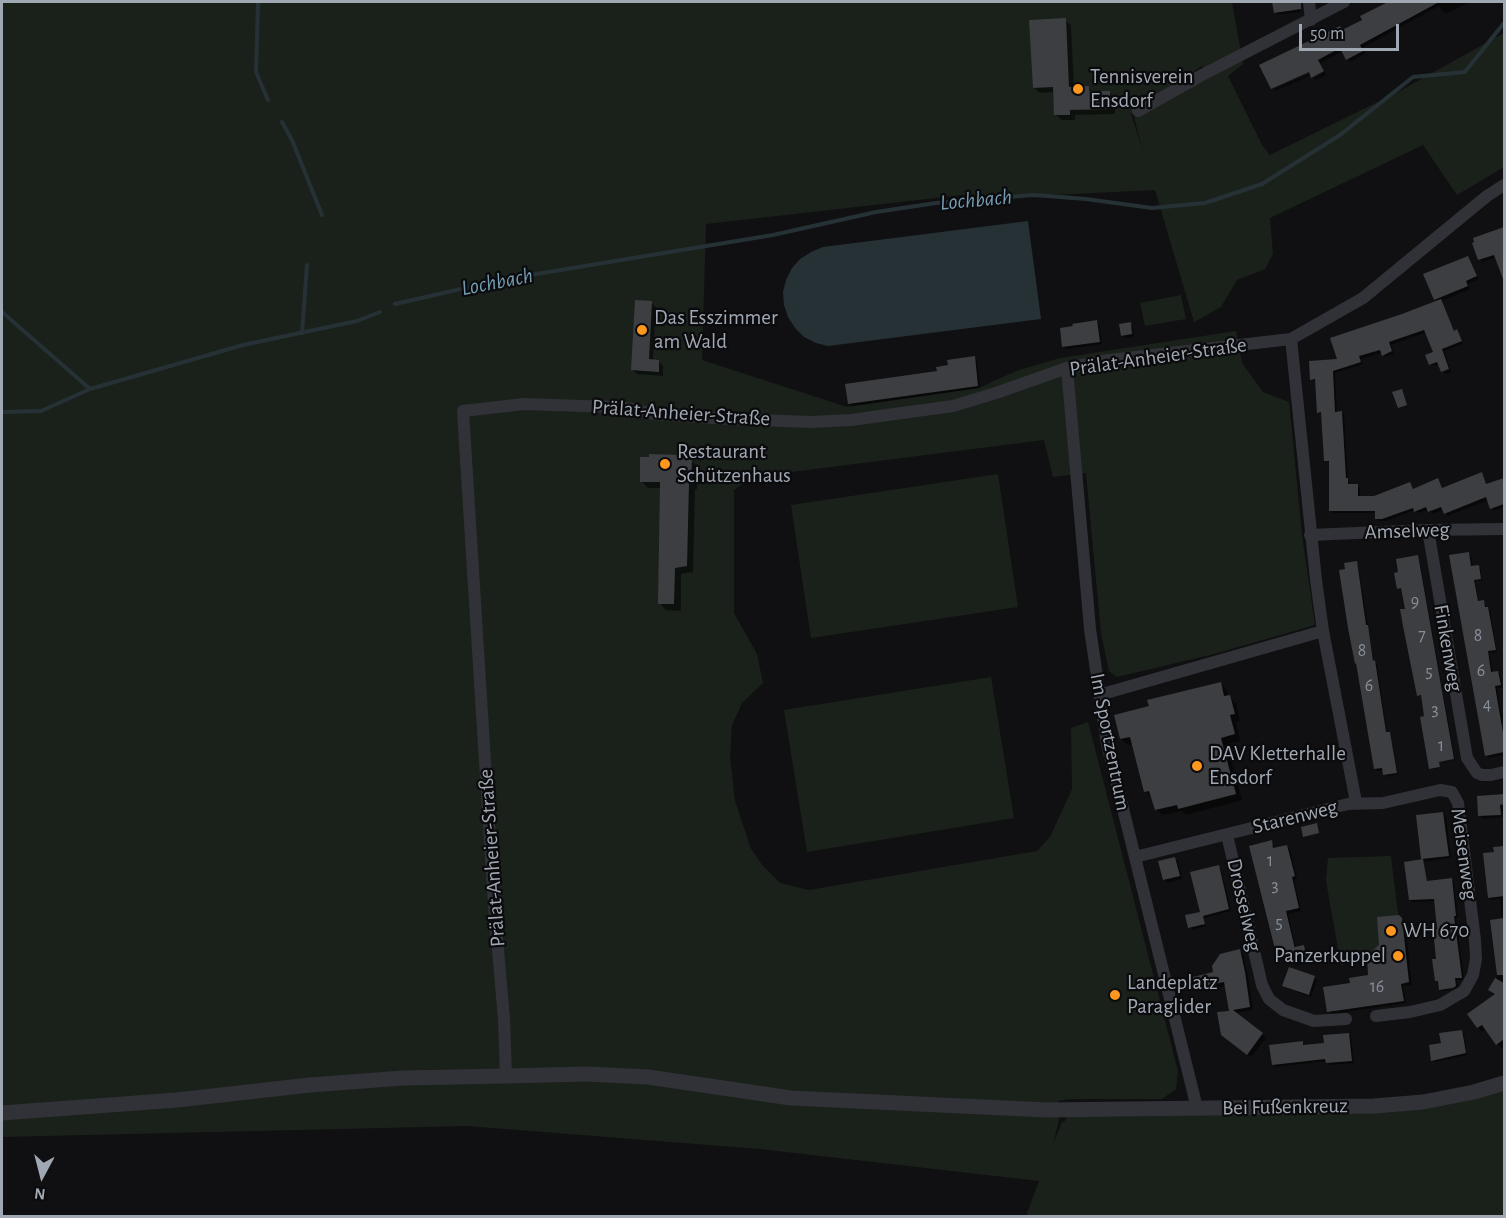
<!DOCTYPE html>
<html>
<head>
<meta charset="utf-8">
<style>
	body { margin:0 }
	#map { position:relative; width:1506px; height:1218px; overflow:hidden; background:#101012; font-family:"Alegreya Sans",sans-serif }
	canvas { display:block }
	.frame { position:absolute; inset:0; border:3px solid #a0a8b3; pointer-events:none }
	.north { position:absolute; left:12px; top:1146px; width:60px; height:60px; -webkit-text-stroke:4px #0b0b0d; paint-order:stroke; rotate:187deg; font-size:16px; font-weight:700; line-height:24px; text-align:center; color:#a0a8b3 }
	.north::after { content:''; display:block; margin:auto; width:21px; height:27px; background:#a0a8b3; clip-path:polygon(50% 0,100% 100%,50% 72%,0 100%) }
	.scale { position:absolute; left:1299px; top:24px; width:100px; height:27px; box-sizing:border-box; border:3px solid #a0a8b3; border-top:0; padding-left:8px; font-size:18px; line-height:21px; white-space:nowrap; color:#a0a8b3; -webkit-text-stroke:4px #0b0b0d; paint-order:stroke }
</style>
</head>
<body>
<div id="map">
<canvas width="1506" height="1218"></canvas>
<div class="frame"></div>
<div class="north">N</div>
<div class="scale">50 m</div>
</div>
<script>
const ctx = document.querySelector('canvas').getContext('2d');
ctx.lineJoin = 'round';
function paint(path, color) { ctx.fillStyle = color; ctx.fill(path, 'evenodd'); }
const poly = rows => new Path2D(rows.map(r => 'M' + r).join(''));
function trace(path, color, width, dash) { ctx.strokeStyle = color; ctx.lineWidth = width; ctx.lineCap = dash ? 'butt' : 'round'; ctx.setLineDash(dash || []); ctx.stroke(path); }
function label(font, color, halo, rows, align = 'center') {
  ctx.font = font + ' "Alegreya Sans",sans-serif'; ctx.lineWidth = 4.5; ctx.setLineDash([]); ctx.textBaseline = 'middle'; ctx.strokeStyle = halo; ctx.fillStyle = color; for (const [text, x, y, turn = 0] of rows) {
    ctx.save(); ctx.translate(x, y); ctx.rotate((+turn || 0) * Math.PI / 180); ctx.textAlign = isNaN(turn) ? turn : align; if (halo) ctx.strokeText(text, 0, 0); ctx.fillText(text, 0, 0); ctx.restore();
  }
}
const green = poly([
	[2,2,1232,2,1243,64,1228,76,1262,145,1270,155,1398,92,1504,33,1504,167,1457,195,1423,145,1270,218,1273,254,1265,269,1237,280,1221,307,1194,322,1155,190,992,198,962,195,706,224,702,360,847,407,979,388,1016,371,1060,358,1236,331,1242,363,1263,392,1289,402,1302,535,1315,625,1214,654,1117,677,1109,671,1101,633,1086,473,1053,477,1044,440,752,477,734,490,734,613,757,654,763,683,742,703,732,725,730,756,735,801,751,849,763,866,780,883,809,890,1037,851,1050,837,1072,789,1071,728,1088,722,1178,1071,1176,1089,1162,1099,1069,1099,1058,1101,1059,1120,1053,1144,1062,1122,1065,1121,1067,1117,1166,1116,1504,1090,1504,1216,1026,1216,1039,1181,760,1149,467,1126,2,1137],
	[1202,66,1209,77,1134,117,1143,151,1131,114],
	[1181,295,1186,319,1145,326,1140,303],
	[998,474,1018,607,811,638,791,505],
	[991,677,1014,818,807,852,784,710],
	[1391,856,1403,955,1341,965,1326,881,1328,858]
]);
const water = poly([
	[1028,221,1041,319,828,346,816,343,804,337,795,328,788,317,784,305,783,292,786,280,792,268,800,259,811,252,823,247]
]);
const shadow = poly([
	[1274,2,1299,2,1300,12,1278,15,1276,12],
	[1390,2,1470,2,1445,14,1439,6,1362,48,1365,54,1350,62,1343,51,1320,63,1323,70,1275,91,1274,89,1316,71,1315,68,1272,87,1342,30,1364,21,1362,17],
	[1065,20,1071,25,1074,88,1088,88,1093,93,1109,92,1115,98,1115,114,1075,115,1075,120,1062,120,1056,115,1055,92,1040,93,1034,88],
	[1325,72,1326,75,1316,80,1314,78],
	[1504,229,1504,264,1502,265,1497,257,1482,262,1474,244,1475,239],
	[1468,258,1479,279,1468,284,1470,289,1441,301,1455,332,1459,334,1463,344,1444,351,1451,372,1445,374,1440,364,1433,366,1430,364,1435,353,1427,332,1391,345,1394,354,1385,357,1382,353,1361,359,1363,364,1335,373,1337,413,1342,412,1344,415,1348,480,1350,485,1357,485,1360,488,1360,497,1374,497,1410,484,1414,490,1438,480,1443,489,1481,474,1488,486,1504,480,1504,507,1494,511,1488,500,1448,516,1443,510,1432,514,1428,510,1418,513,1415,510,1386,521,1379,521,1376,519,1376,513,1333,513,1330,510,1330,463,1325,460,1323,415,1318,412,1316,381,1311,379,1438,302,1435,299],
	[651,303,656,307,653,361,659,361,663,366,663,376,637,374,633,370],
	[1096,322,1099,325,1102,344,1066,349,1063,346],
	[1130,324,1133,327,1134,337,1125,338,1122,335],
	[974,358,977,360,980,388,852,406,849,403,938,373],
	[680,456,684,460,691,460,698,467,697,489,695,490,693,572,681,574,681,611,666,610,660,604,662,488,648,488,641,481],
	[1469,553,1471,555,1473,567,1478,566,1481,569,1482,580,1475,581,1479,603,1484,602,1487,608,1490,610,1497,652,1489,653,1493,673,1498,672,1500,675,1503,687,1497,688,1501,713,1504,713,1504,724,1502,724,1504,757,1504,755,1488,758,1486,755],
	[1419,558,1455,760,1439,762,1440,768,1432,769,1426,717,1422,696,1418,695,1402,589,1398,588],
	[1356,563,1358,565,1374,662,1377,664,1387,734,1391,735,1398,774,1387,777,1384,770,1377,771,1375,769],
	[1220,684,1227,690,1228,697,1236,703,1240,721,1236,722,1240,741,1227,744,1242,800,1186,815,1182,811,1163,815,1156,809,1152,798,1145,791,1133,744,1128,745,1121,739,1151,707],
	[1502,799,1503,817,1483,819,1480,816],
	[1443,813,1446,816,1451,858,1423,862,1428,882,1452,880,1454,882,1458,918,1456,918,1464,980,1457,980,1458,988,1443,991,1436,980,1439,930,1436,901,1413,902,1411,900,1406,864,1425,861,1423,858],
	[1271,842,1276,849,1287,846,1290,850,1297,879,1294,880,1301,911,1288,914,1296,948,1304,947,1307,950,1310,962,1295,965,1292,962,1294,957,1282,959,1278,956],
	[1504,848,1504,961,1500,962,1502,920,1500,899,1492,900,1489,897,1495,849],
	[1175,858,1178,861,1182,879,1168,883,1165,880,1160,862],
	[1218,867,1221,869,1231,911,1204,918,1206,926,1192,930,1190,927,1202,913],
	[1398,917,1405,923,1412,985,1403,986,1406,1003,1332,1014,1329,1011,1369,976,1381,946],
	[1239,951,1243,954,1248,976,1253,1010,1235,1013,1266,1038,1251,1057,1226,1038,1231,1012,1226,986,1200,991,1197,988,1195,978,1215,973],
	[1504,965,1504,1000,1490,990],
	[1314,977,1317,980,1311,997,1287,988,1284,985],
	[1496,1004,1504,1017,1504,1047,1502,1049,1486,1029,1482,1032,1478,1027],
	[1461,1031,1464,1034,1467,1055,1435,1062,1433,1060],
	[1349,1034,1351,1037,1354,1063,1330,1065,1326,1061,1276,1067,1273,1065,1302,1042,1305,1046,1325,1044]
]);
const stream = poly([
	[258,2,256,72,268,100],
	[282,122,292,140,322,215],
	[395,304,500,280,773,235,876,212,936,203,1034,195,1086,199,1152,208,1205,203,1262,184,1340,135,1413,77,1465,72,1504,23],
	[2,312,90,389],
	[302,333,307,265],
	[2,412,41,411,90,389,243,345,357,321,380,312]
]);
const building = poly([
	[1272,2,1301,2,1301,9,1274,13],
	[1388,2,1439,2,1360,45,1363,51,1346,60,1340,48,1318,60,1324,71,1311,78,1309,72,1271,89,1259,65,1340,26,1342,30,1362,20,1360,16],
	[1066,18,1069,87,1089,86,1089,91,1110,91,1110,109,1070,110,1070,115,1054,115,1053,87,1033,88,1029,20],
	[1504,227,1504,279,1503,279,1494,255,1478,260,1472,243,1474,242,1473,238],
	[1468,256,1477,276,1466,281,1468,286,1434,300,1423,274],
	[1441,299,1454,331,1457,329,1462,341,1442,349,1449,369,1441,372,1437,362,1429,365,1425,355,1433,352,1424,330,1389,342,1392,351,1382,356,1380,350,1359,356,1361,362,1333,371,1335,412,1342,411,1346,478,1348,478,1348,484,1358,484,1358,496,1374,496,1410,482,1413,489,1438,478,1442,488,1482,472,1486,484,1504,478,1504,504,1490,509,1486,497,1444,514,1441,507,1428,512,1426,507,1414,512,1413,508,1382,519,1375,519,1375,511,1329,511,1329,461,1324,461,1321,412,1317,413,1315,379,1310,380,1309,361,1337,359,1330,338,1402,314],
	[635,300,652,301,649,359,659,360,659,372,631,370],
	[1097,320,1100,342,1062,347,1060,328,1073,326,1072,324],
	[1131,322,1132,334,1121,336,1119,324],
	[975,356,978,386,848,404,845,384,937,371,936,367,948,365,947,360],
	[1402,389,1407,405,1398,408,1392,392],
	[649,454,681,455,681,459,692,459,691,483,689,483,687,566,675,568,674,604,658,604,660,482,640,482,640,457,649,457],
	[1469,552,1471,566,1479,565,1481,579,1474,580,1478,601,1484,600,1485,607,1488,607,1496,650,1488,651,1491,672,1498,671,1501,685,1495,686,1504,739,1504,752,1485,756,1449,555],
	[1418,555,1454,759,1439,762,1440,767,1429,769,1420,717,1424,716,1421,695,1417,696,1403,626,1400,609,1405,609,1401,588,1397,589,1394,573,1398,572,1396,559],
	[1357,561,1366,625,1368,625,1373,661,1375,660,1386,732,1390,732,1397,773,1383,775,1382,768,1374,769,1356,663,1355,664,1348,628,1339,570,1345,569,1344,563],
	[1221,682,1224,696,1230,695,1235,714,1230,715,1235,734,1221,738,1236,794,1178,809,1177,805,1155,810,1149,791,1144,792,1130,737,1120,739,1114,715,1149,706,1147,700],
	[1504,794,1504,804,1500,805,1501,815,1478,816,1477,796],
	[1443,812,1449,856,1421,859,1416,815],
	[1317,823,1319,833,1303,837,1301,827],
	[1272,840,1273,848,1287,845,1295,876,1292,877,1299,908,1286,911,1295,949,1295,947,1304,945,1307,959,1290,963,1293,953,1277,957,1249,846],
	[1504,846,1504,896,1488,898,1483,853,1494,852,1493,847],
	[1175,857,1180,876,1163,880,1158,861],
	[1423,859,1427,881,1452,878,1456,916,1454,916,1462,978,1455,978,1456,986,1453,988,1439,990,1438,981,1435,981,1432,959,1436,959,1433,929,1437,929,1434,899,1409,900,1404,862],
	[1219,865,1229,909,1203,916,1205,924,1188,928,1185,915,1200,912,1190,872],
	[1399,915,1402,918,1409,982,1401,984,1404,1001,1327,1012,1323,987,1350,983,1349,978,1368,975,1367,956,1379,945,1377,917],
	[1504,918,1504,975,1497,975,1490,920],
	[1240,949,1245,972,1250,1007,1233,1010,1263,1033,1247,1055,1221,1035,1217,1012,1229,1011,1224,982,1195,988,1193,977,1213,972,1212,966,1220,954],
	[1289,967,1315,976,1309,995,1282,986],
	[1495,978,1504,983,1504,1039,1496,1045,1482,1025,1477,1028,1467,1014,1495,994,1488,990],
	[1462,1030,1466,1053,1431,1061,1429,1045,1441,1043,1439,1033],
	[1349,1033,1352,1061,1326,1063,1325,1059,1272,1065,1269,1045,1303,1041,1303,1045,1324,1043,1323,1035]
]);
const minor = poly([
	[1309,2,1311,20],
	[1138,111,1202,75,1344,2],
	[1291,339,1316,580,1323,631,1356,802],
	[1067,368,1090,629,1107,744,1197,1108],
	[1428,530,1467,758,1477,773,1482,775,1491,775,1504,772],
	[1310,535,1428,530,1504,529],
	[1099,695,1323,631],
	[1227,835,1262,985,1269,999,1283,1010,1314,1021,1346,1019],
	[1135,857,1348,804,1383,803,1440,790,1452,792,1458,803,1475,940,1476,959,1473,975,1464,991,1440,1005,1410,1012,1376,1016],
	[506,1076,504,1019,494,904,463,411,524,404,613,407,633,409,653,414,729,419,811,422,851,420,953,406,996,393,1067,368,1101,361,1291,339,1363,298,1487,196,1504,185]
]);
const tertiary = poly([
	[2,1113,177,1100,310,1085,403,1078,506,1076,586,1074,648,1077,791,1098,1047,1110,1374,1106,1423,1102,1474,1092,1504,1083]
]);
const markers = [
	[1078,89,6,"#fd971d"],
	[642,330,6,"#fd971d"],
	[665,464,6,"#fd971d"],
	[1197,766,6,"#fd971d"],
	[1391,931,6,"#fd971d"],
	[1398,956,6,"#fd971d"],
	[1115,995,6,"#fd971d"]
];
const numberNames = [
	["9",1415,602],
	["7",1422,636],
	["8",1478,636],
	["8",1362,651],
	["6",1481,671],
	["5",1429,672],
	["6",1369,686],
	["4",1487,705],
	["3",1435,710],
	["1",1441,746],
	["1",1270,861],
	["3",1275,886],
	["5",1279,923],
	["16",1377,987]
];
const poiNames = [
	["Tennisverein",1090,77],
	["Ensdorf",1090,101],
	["Das Esszimmer",654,318],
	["am Wald",654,342],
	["Restaurant",677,452],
	["Schützenhaus",677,476],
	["DAV Kletterhalle",1209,754],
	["Ensdorf",1209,778],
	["WH 670",1403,931],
	["Panzerkuppel",1386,956,"right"],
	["Landeplatz",1127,983],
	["Paraglider",1127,1007]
];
const streetNames = [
	["Prälat-Anheier-Straße",1158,357,-8],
	["Prälat-Anheier-Straße",681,413,4],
	["Amselweg",1407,531,-2],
	["Finkenweg",1448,648,80],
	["Im Sportzentrum",1110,742,79],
	["Starenweg",1295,817,-14],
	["Meisenweg",1464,854,82],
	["Prälat-Anheier-Straße",492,858,-94],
	["Drosselweg",1244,905,77],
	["Bei Fußenkreuz",1285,1107,-1]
];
const waterNames = [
	["Lochbach",976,200,-5],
	["Lochbach",497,282,-11]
];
paint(green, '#1a211a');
paint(water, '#263136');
paint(shadow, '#0007');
trace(stream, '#263136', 4);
paint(building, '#3c3e42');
trace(minor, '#313237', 12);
trace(tertiary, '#313237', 15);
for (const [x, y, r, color] of markers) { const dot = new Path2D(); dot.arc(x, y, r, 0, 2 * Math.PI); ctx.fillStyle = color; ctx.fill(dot); trace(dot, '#0b0b0d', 2); }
label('18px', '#878e97', null, numberNames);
label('21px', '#a0a8b3', '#0b0b0d', poiNames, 'left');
label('21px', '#a0a8b3', '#0b0b0d', streetNames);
label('italic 22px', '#749cb2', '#0b0b0d', waterNames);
</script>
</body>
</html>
